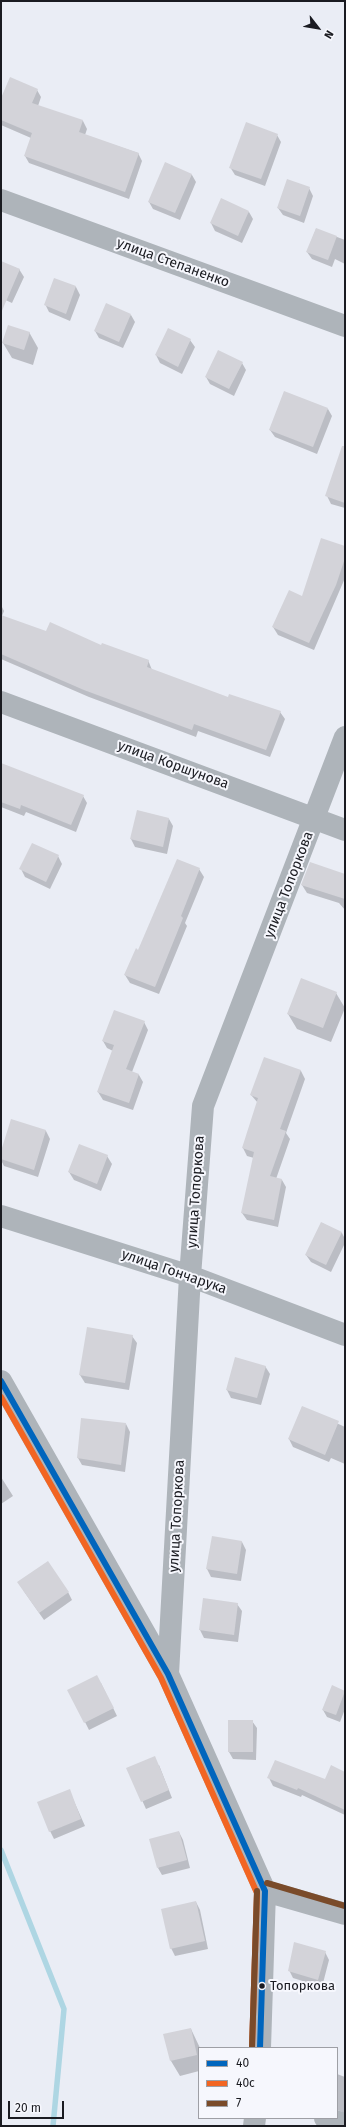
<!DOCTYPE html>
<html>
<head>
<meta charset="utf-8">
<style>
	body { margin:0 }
	#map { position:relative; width:346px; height:2127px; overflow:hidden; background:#eaedf5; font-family:"Fira Sans",sans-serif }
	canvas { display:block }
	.frame { position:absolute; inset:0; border:2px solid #1a1b21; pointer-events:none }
	.legend { position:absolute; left:198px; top:2047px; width:140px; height:72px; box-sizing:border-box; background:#f6f7fd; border:1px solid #9e9fa5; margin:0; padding:5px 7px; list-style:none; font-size:12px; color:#1a1b21 }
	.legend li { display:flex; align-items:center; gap:8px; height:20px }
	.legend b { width:20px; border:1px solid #9e9fa5 }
	.north { position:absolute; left:298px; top:8px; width:40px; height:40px; -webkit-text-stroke:3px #f6f7fd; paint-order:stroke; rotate:121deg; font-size:11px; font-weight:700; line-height:16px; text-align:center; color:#1a1b21 }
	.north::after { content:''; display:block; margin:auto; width:14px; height:18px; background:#1a1b21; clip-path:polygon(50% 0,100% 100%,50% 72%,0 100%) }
	.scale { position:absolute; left:8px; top:2101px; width:56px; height:18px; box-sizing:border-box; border:2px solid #1a1b21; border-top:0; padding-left:5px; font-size:12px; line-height:14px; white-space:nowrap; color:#1a1b21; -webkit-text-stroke:3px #f6f7fd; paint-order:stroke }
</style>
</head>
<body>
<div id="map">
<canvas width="346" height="2127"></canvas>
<div class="frame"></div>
<ul class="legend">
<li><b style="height:5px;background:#0065bd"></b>40</li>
<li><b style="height:5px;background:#f26522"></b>40с</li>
<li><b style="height:5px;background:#7a4b2a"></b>7</li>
</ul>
<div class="north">N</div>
<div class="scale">20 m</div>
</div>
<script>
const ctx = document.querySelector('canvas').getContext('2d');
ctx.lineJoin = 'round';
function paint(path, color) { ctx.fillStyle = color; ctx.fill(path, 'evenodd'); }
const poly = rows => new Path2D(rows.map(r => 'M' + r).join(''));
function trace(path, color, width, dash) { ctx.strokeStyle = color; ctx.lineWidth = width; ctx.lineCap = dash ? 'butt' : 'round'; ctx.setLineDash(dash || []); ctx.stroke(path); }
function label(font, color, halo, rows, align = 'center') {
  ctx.font = font + ' "Fira Sans",sans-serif'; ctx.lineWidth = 4; ctx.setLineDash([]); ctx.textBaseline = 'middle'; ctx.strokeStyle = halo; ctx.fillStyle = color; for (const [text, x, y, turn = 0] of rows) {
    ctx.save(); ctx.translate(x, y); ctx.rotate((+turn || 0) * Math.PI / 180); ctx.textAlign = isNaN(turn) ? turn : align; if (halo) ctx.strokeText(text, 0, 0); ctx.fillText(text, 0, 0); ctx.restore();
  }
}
const shadow = poly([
	[37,90,41,97,38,106,83,121,87,129,85,135,138,153,142,161,129,199,29,163,25,156,31,138,1,125,1,101],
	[277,135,281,142,265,186,235,175,230,167],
	[166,163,192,175,196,182,180,220,153,209,149,202],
	[309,188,313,196,304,223,283,215,278,208],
	[249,212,253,219,242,243,215,231,211,223],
	[316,229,345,240,345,264,335,259,332,267,312,259,307,252],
	[1,262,19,269,24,277,12,303,1,298],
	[55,279,76,287,80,295,70,321,49,312,45,304],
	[131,315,135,322,123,348,99,338,95,331],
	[29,332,38,348,33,365,12,358,3,343],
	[190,340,195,347,182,374,160,363,156,355],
	[242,363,246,370,234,396,210,384,206,377],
	[328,409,332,416,317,454,275,437,270,430],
	[345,471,345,508,331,504,327,496],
	[345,547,345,578,314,650,278,635,273,627,303,598],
	[1,605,4,611,2,616,47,633,148,660,152,670,228,698,280,712,285,719,270,757,198,731,196,737,89,697,1,659],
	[1,764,83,796,87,803,76,832,26,812,24,816,1,807],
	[169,819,173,826,167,854,135,847,131,839],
	[58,856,62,864,50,889,25,877,21,869],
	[199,869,204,877,185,923,187,926,159,994,130,983,125,975,139,951],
	[345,877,345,910,339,903,307,893,302,885],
	[336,993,345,1008,331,1042,297,1029,288,1014],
	[144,1022,148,1030,132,1072,139,1075,143,1082,133,1110,103,1100,98,1092,113,1051,107,1048,103,1041],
	[265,1058,301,1071,305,1079,286,1133,290,1139,276,1179,282,1180,286,1187,278,1227,247,1220,242,1213,254,1158,247,1156,243,1148,258,1103,251,1095],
	[12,1120,46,1131,50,1139,38,1177,4,1166,1,1160,1,1154],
	[107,1156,112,1164,101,1191,74,1180,69,1172],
	[322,1223,342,1233,345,1239,345,1243,331,1272,311,1262,306,1255],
	[132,1336,137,1343,129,1390,85,1383,80,1375],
	[265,1366,270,1374,261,1405,231,1398,227,1390],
	[302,1407,345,1427,345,1464,331,1458,329,1462,293,1447,289,1439],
	[126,1424,130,1432,125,1472,82,1465,78,1458],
	[1,1477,13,1496,1,1504],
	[213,1537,242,1542,246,1550,241,1581,211,1577,207,1569],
	[23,1590,68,1592,72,1600,44,1620],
	[204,1599,237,1604,242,1611,238,1642,204,1638,200,1630],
	[101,1683,117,1716,89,1730,69,1690],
	[345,1691,345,1709,340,1722,327,1717,323,1710],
	[252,1721,257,1728,256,1760,233,1759,229,1752],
	[159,1765,172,1798,146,1809,128,1769],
	[345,1773,345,1815,302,1795,301,1797,273,1786,269,1778,325,1780],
	[69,1790,85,1826,54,1839,50,1831],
	[179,1832,183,1840,190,1868,162,1875,158,1868],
	[196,1902,200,1910,208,1949,175,1956,171,1948],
	[325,1952,329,1960,322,1987,293,1978,289,1970],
	[191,2029,200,2048,199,2071,180,2076,171,2061,165,2035],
	[337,2074,345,2077,345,2113,337,2110]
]);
const stream = poly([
	[1,1850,64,2009,53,2126]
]);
const building = poly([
	[10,77,38,89,32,103,83,120,79,132,139,153,125,192,24,156,32,133,1,120,1,98],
	[246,122,278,134,261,179,229,168],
	[165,162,192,174,175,213,148,202],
	[287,179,310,187,300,216,277,208],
	[221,198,249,211,238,236,210,223],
	[316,228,337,236,328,260,306,252],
	[1,261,20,269,1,313],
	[54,278,76,286,66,314,44,305],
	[106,303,131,314,119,342,94,331],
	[8,325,30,332,24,350,2,343],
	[168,328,191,339,178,367,155,355],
	[218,350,243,362,229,389,205,377],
	[284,391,328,408,313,447,269,430],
	[342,446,345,446,345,503,325,496],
	[321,538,345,546,345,558,336,585,309,643,272,627,289,590,302,596],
	[1,615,46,631,50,622,101,645,102,643,149,660,147,667,228,697,229,694,281,711,266,750,194,724,192,730,84,690,1,654],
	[1,763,84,795,71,825,21,805,20,809,1,802],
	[137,810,169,818,163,847,130,839],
	[32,843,59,855,46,882,19,869],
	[177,859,200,868,181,916,183,918,155,987,124,975,136,948,138,950],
	[310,862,345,874,345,899,301,885],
	[301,978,337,992,323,1028,287,1014],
	[114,1010,145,1021,126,1069,139,1074,129,1103,97,1092,114,1045,102,1041],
	[264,1057,301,1070,280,1129,286,1131,270,1176,282,1179,274,1220,241,1213,254,1152,242,1148,258,1098,250,1095],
	[11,1119,46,1130,34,1170,1,1159,1,1151],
	[79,1144,108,1155,97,1184,68,1172],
	[321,1222,342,1232,326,1265,305,1255],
	[87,1327,133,1335,125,1383,79,1375],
	[235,1357,266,1366,257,1398,226,1390],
	[302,1406,339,1421,325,1455,288,1439],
	[81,1418,126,1423,121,1465,77,1458],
	[212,1536,242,1541,237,1574,206,1569],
	[48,1561,69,1592,39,1613,17,1582],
	[203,1598,238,1603,234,1635,199,1630],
	[97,1675,114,1708,84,1723,67,1690],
	[332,1685,345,1691,336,1715,322,1710],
	[228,1720,253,1720,253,1752,228,1752],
	[155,1756,169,1790,141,1802,126,1768],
	[275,1760,325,1779,331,1765,345,1772,345,1810,298,1788,297,1790,267,1778],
	[70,1789,81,1819,49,1832,37,1802],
	[179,1831,187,1860,157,1868,149,1839],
	[196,1901,205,1941,170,1949,161,1909],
	[294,1942,326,1951,318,1980,288,1971],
	[191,2028,197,2055,170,2061,163,2034]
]);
const minor = poly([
	[1,200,345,326],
	[1,702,345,830],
	[1,1216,190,1276,345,1335],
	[1,1381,168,1674,265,1891,260,2048],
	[168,1674,190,1276,203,1106,345,737],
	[265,1891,345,1914],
	[325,2118,345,2124],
	[254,2126,255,2118]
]);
const bus1 = poly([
	[1,1381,168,1674,265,1891,260,2048]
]);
const bus2 = poly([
	[1,1397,161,1678,257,1893,252,2048]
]);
const bus3 = poly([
	[267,1883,345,1906],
	[252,2048,257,1891]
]);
const markers = [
	[262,1986,3.5,"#1a1b21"]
];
const busNames = [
	["Топоркова",270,1986]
];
const streetNames = [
	["улица Степаненко",173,263,20],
	["улица Коршунова",173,765,20],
	["улица Топоркова",289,885,-69],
	["улица Топоркова",196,1192,-86],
	["улица Гончарука",174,1272,19],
	["улица Топоркова",177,1516,-87]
];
paint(shadow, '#0003');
trace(stream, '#aed6e3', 5.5);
paint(building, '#d3d3d9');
trace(minor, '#aeb4ba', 22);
trace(bus1, '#0065bd', 6);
trace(bus2, '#f26522', 6);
trace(bus3, '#7a4b2a', 6);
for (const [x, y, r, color] of markers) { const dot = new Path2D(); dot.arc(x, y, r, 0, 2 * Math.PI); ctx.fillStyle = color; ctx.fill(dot); trace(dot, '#f6f7fd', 1.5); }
label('13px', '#1a1b21', '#f6f7fd', busNames, 'left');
label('14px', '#1a1b21', '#f6f7fd', streetNames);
</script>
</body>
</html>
